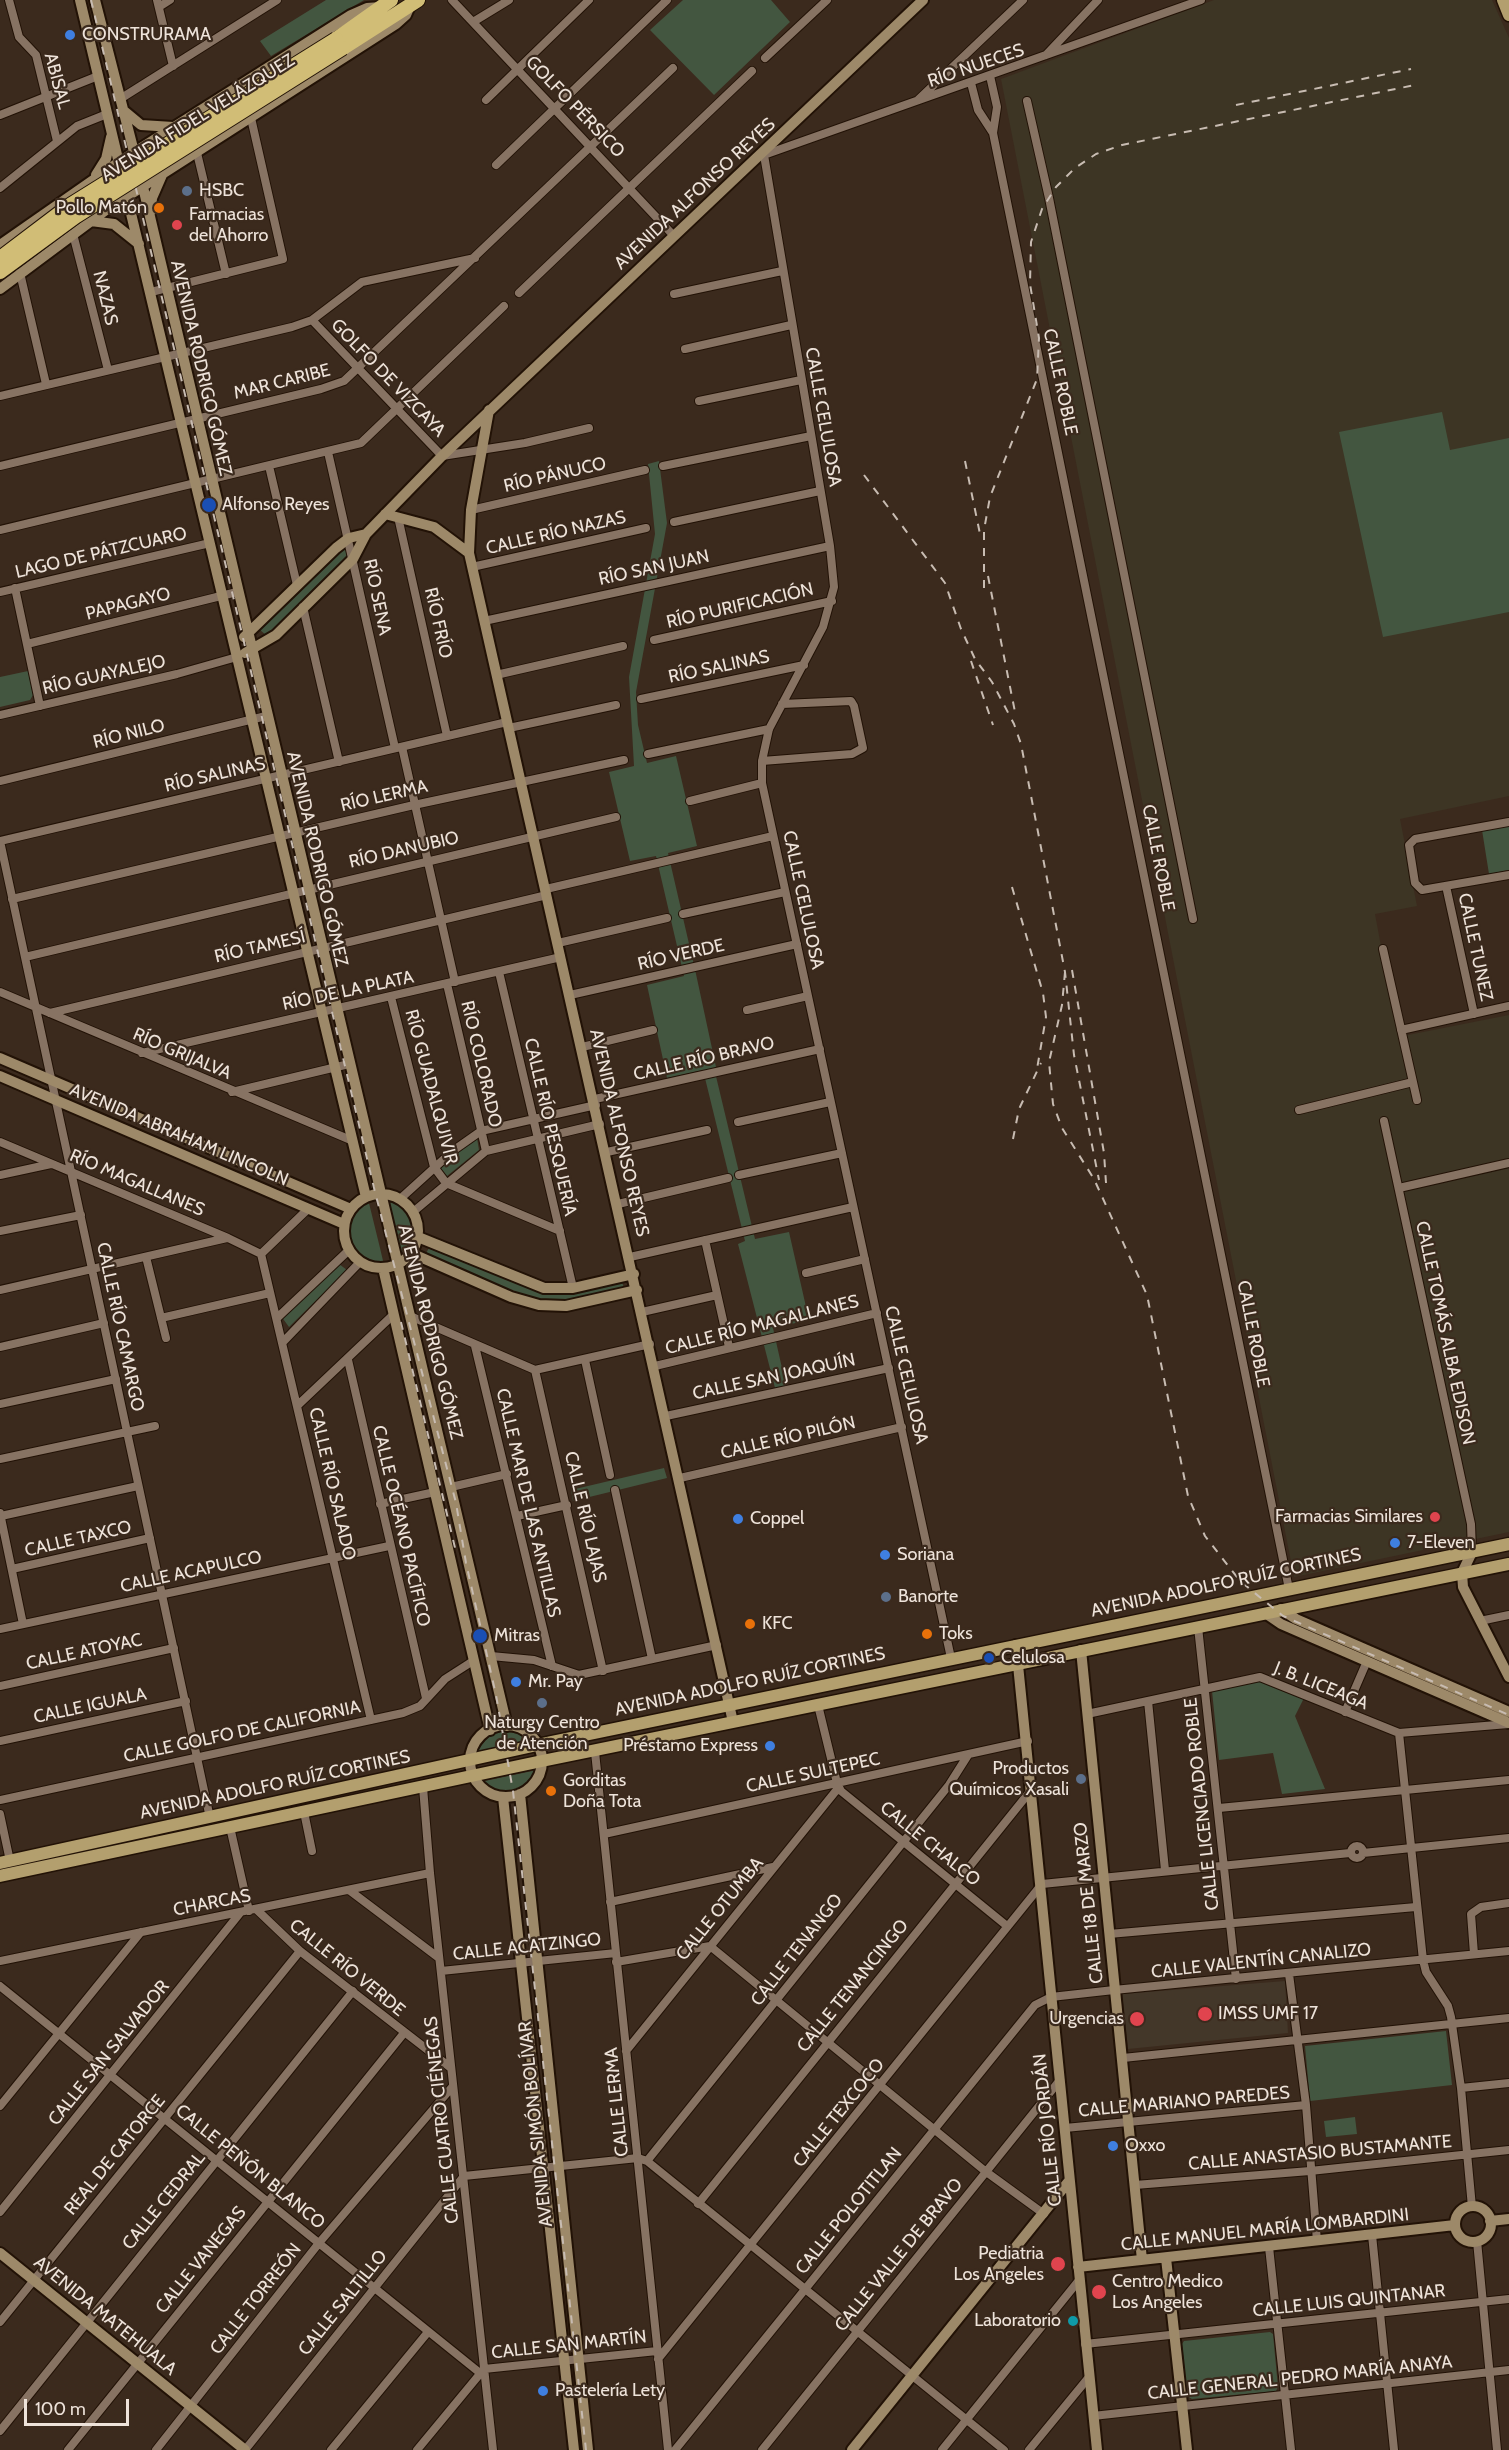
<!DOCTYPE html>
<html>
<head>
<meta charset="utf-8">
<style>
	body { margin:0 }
	#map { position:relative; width:1509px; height:2450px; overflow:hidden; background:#3b2a1d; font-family:Cabin,sans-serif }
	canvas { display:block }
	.scale { position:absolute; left:24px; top:2399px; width:105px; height:27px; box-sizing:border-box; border:3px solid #eee3da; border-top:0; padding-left:8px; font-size:18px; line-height:21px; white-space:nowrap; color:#eee3da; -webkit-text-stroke:4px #3b2a1d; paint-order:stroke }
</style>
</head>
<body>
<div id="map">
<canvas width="1509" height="2450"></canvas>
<div class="scale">100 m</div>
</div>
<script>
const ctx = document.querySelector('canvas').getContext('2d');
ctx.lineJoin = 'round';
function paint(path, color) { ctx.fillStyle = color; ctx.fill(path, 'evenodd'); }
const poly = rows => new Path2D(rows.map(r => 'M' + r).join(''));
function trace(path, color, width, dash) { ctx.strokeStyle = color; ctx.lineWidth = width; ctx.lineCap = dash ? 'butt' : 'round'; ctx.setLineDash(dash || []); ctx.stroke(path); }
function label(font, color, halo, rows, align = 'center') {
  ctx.font = font + ' Cabin,sans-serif'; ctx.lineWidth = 4.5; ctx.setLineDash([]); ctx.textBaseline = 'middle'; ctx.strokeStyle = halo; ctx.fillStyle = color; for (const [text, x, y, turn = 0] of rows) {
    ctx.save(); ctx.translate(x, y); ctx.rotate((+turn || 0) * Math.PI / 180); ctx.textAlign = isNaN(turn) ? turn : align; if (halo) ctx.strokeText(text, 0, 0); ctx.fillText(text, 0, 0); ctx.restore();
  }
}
const industrial = poly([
	[1214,0,1492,0,1509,38,1509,796,1400,819,1417,906,1375,914,1398,1037,1509,1015,1509,1532,1294,1577,1001,79]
]);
const medical = poly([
	[1285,1981,1288,2033,1128,2049,1122,1994]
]);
const green = poly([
	[326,0,364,0,271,56,260,41],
	[683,0,771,0,790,22,714,95,650,30],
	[1442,412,1450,450,1509,438,1509,612,1383,637,1339,432],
	[659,461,667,523,636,692,638,725,647,763,676,756,697,846,668,853,696,974,716,1067,714,1068,755,1239,789,1232,809,1320,773,1328,786,1386,775,1388,738,1244,745,1241,703,1070,667,1078,647,985,684,976,656,856,630,861,609,772,634,766,629,677,655,534,648,464],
	[345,544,349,549,348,559,267,636,259,629],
	[28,671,33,695,30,700,0,707,0,677],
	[1509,825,1509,870,1489,874,1482,830],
	[477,1138,479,1150,447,1176,440,1167],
	[368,1199,380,1248,384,1265,360,1255,348,1235,352,1213],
	[385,1199,404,1206,415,1226,412,1245,400,1259],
	[430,1246,541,1293,559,1295,622,1282,625,1291,562,1304,511,1296,424,1257],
	[335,1261,347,1270,289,1327,281,1316],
	[664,1468,667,1478,573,1501,571,1490],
	[1263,1680,1304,1698,1295,1716,1325,1789,1282,1794,1273,1753,1219,1760,1212,1691],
	[504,1731,519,1734,528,1742,474,1755,489,1736],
	[537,1770,525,1788,509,1794,491,1792,480,1782],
	[1446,2031,1452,2085,1310,2101,1305,2046],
	[1355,2117,1357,2134,1326,2137,1324,2121],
	[1270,2332,1273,2334,1278,2387,1276,2391,1192,2399,1187,2396,1182,2344,1184,2341]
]);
const street = poly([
	[9,0,19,37,36,55,57,141],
	[157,0,173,66],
	[452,0,674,236],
	[159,7,170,0],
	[473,22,509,0],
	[1046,55,1098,0],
	[765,58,827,0],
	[990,76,997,107,993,133,1289,1589],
	[971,83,978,110,993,133],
	[120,99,277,0],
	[486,100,589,0],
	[918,100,1023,0],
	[1027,101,1049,198,1193,919],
	[0,115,98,76],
	[197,153,226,274],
	[764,155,830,546,834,587,823,627,769,729,762,761,762,783,951,1658],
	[761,156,1201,0],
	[496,165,667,0],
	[0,188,77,126,107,114],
	[73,234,108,370],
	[20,273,46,384],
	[151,292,283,259,251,118],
	[519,293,752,71],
	[674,294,782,271],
	[312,320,442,456,525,443,589,428],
	[685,349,791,325],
	[0,396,292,327,312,320,362,282,475,258],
	[699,401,801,380],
	[328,452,395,748],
	[0,466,321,389,344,381,673,68],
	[269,466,297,585],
	[663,466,811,436],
	[471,510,645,470],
	[398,517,447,736],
	[674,522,820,491],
	[0,530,361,443,504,306],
	[472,567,646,528],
	[15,588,40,706],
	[0,592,210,543],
	[303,607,339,762],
	[484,621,830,546],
	[654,640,832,601],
	[27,644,237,592],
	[496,675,623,646],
	[641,699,804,665],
	[0,715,177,674,237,657],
	[509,728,616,705],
	[402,747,455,982],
	[648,754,769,729],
	[762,761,852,754,863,748,854,706,851,701,782,704],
	[0,781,266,716],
	[690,801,762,783],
	[1509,822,1415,839,1409,845,1415,883,1422,890,1509,875],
	[0,841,210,1818],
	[0,841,507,722],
	[1446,886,1474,1014],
	[546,889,773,836],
	[12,899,414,805,624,760],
	[683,914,785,892],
	[558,943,667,918],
	[1383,949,1417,1100],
	[25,957,616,817],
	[499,972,573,1288],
	[447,984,486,1151],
	[0,992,353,1141],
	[570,995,797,944],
	[391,997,434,1167,446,1183,560,1231],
	[747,1010,808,996],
	[50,1013,547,895],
	[1401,1030,1509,1006],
	[582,1047,653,1030],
	[142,1053,561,957],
	[232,1092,349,1064],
	[595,1099,820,1049],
	[1299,1110,1413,1082],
	[1384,1121,1471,1524,1472,1552],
	[738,1122,830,1102],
	[0,1142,228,1238,261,1254],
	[607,1152,707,1130],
	[0,1175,51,1164],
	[739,1175,842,1153],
	[1399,1188,1509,1163],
	[400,1199,454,1150,481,1131,596,1105],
	[618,1204,728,1178],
	[413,1212,486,1151,600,1124],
	[0,1231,81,1215],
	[705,1240,729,1347],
	[261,1254,371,1720],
	[261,1254,308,1209],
	[146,1257,166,1338],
	[630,1257,853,1207],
	[806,1273,865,1259],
	[0,1290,227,1238],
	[642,1312,717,1295],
	[410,1316,535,1370,650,1344],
	[161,1318,270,1293],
	[277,1318,349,1250],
	[283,1342,360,1262],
	[475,1346,552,1666],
	[0,1347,104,1323],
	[348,1360,426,1698],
	[585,1360,610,1475],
	[655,1366,877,1313],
	[535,1370,603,1671],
	[0,1404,116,1379],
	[298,1405,393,1315],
	[666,1416,889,1368],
	[0,1459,155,1426],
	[680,1478,902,1427],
	[451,1487,507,1474],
	[615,1490,652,1659],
	[380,1504,435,1492],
	[0,1513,23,1624],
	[1,1516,138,1486],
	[517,1516,567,1505],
	[12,1569,150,1538],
	[1480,1621,1509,1615],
	[1198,1627,1236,1979],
	[0,1629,389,1546],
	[491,1656,534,1660,579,1675,717,1645],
	[0,1686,174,1648],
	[1148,1701,1165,1870],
	[818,1705,837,1783,841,1791,1007,1926],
	[1345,1712,1367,1661],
	[1087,1714,1260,1677,1399,1733,1509,1724],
	[1399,1733,1423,1960,1426,1972,1448,2006,1451,2017,1461,2088,1472,2207],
	[0,1741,186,1701],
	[595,1752,668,2450],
	[423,1787,430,1873,493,2450],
	[0,1800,403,1713,420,1706,445,1679,473,1661],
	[1219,1808,1509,1780],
	[304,1812,312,1851],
	[0,1814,10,1861],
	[230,1827,249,1911],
	[604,1834,1028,1741],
	'1351 1852a6 6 0 1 1 12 0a6 6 0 1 1-12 0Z',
	[1363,1853,1509,1838],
	[349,1890,439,1958],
	[610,1902,773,1867],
	[256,1909,300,1951,451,2068],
	[1109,1934,1416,1907],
	[1474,1954,1471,1914,1481,1907,1509,1903],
	[0,1961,430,1873],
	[616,1962,710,1946,985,2171,1044,2214],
	[441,1971,616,1953],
	[1289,1974,1306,2105,1317,2241],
	[0,1986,480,2373],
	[626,2051,839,1787],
	[1123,2058,1509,2018],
	[1461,2088,1509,2083],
	[0,2106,141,1932],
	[1065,2128,1306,2105],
	[647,2161,949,1785,968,1755],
	[1135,2185,1310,2171,1509,2150],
	[698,2204,1032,1789],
	[0,2212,240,1913],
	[1372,2235,1394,2450],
	[1477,2241,1497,2450],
	[1269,2247,1291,2450],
	[0,2322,300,1951],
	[1085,2344,1509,2299],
	[658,2359,1042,1884,1350,1853],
	[1093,2416,1509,2370],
	[0,2431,353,1991],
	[68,2450,404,2033],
	[156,2450,319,2243,453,2086],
	[245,2450,464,2176,638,2158,647,2161,1004,2450],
	[331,2450,428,2332],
	[417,2450,484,2369,657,2351],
	[675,2450,1035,2005,1051,1997,1114,1990,1509,1951],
	[762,2450,1060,2080],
	[942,2450,1080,2279],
	[1029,2450,1089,2377]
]);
const secondary = poly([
	[80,0,366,1197],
	[95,0,143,187,507,1726],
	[123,110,141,125,173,127],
	[96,175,106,159,111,137],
	[151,211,152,198,162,175],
	[91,221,114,224,139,244],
	[0,245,119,162,351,15,367,8,381,7],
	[0,289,106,210,396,24,406,15,410,6],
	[489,410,471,510,469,553,733,1722],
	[385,514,434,527,469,553],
	[244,637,336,548,349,538,366,534],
	[245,653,276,635,353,559,366,534,442,456,923,0],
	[0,1058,351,1209],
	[0,1076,344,1224],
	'344 1231a37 37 0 1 1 74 0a37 37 0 1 1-74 0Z',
	[418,1237,544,1288,573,1288,634,1274],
	[411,1253,511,1297,539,1305,566,1306,637,1290],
	[383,1268,490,1730],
	[1472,1552,1462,1573,1463,1587,1509,1677],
	[1281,1609,1296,1619,1509,1712],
	[1265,1613,1281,1624,1509,1723],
	[1016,1645,1097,2450],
	[1081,1650,1142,2260],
	'470 1761a36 36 0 1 1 72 0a36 36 0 1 1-72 0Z',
	[520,1794,588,2450],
	[503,1797,574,2450],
	'1455 2224a18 18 0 1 1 36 0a18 18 0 1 1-36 0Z',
	[1490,2221,1509,2219],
	[0,2253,245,2450],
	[1166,2258,1187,2450],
	[1078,2267,1455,2225],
	[852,2450,1069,2181]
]);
const primary = poly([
	[1503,0,1509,15],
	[0,1863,551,1742,1509,1544],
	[0,1876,542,1761,1509,1564]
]);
const highway = poly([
	[336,39,391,0],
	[343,48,418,0]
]);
const rail = poly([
	[91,0,375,1192,456,1503,466,1563,496,1695,513,1791,586,2450],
	[1236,105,1411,69],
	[965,461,980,534],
	[864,475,945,583,961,629,975,659,992,682,1014,724,1021,744,1065,972,1074,1055,1099,1180],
	[988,576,1016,717],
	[984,588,984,530,990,497,1037,379,1039,338,1030,284,1031,242,1042,209,1056,187,1075,168,1096,154,1122,145,1415,85],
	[971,661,993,725],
	[1012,887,1043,993,1046,1017,1037,1069],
	[1072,970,1104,1153,1106,1183],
	[1065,972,1062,1005,1049,1062,1053,1104,1062,1128,1094,1179,1147,1295,1188,1496,1205,1536,1240,1581,1283,1616,1509,1715],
	[1013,1139,1019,1109,1041,1063],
	[401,1322,456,1552]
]);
const highwayBridge = poly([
	[0,258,70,205,336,39],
	[0,272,75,217,343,48]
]);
const markers = [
	[70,35,6,"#3f7fe0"],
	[187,191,6,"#5c6f8a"],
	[159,208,6,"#e8710a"],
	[177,225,6,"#e0444e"],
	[209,505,8,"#1a4fb4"],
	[1435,1517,6,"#e0444e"],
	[738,1519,6,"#3f7fe0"],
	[1395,1543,6,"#3f7fe0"],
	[885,1555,6,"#3f7fe0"],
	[886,1597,6,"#5c6f8a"],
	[750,1624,6,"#e8710a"],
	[927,1634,6,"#e8710a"],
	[480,1636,8,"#1a4fb4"],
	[989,1658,6,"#1a4fb4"],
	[516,1682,6,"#3f7fe0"],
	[542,1703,6,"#5c6f8a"],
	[770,1746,6,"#3f7fe0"],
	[1081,1779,6,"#5c6f8a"],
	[551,1791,6,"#e8710a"],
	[1205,2014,8,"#e0444e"],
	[1137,2019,8,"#e0444e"],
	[1113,2146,6,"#3f7fe0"],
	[1058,2264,8,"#e0444e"],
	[1099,2292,8,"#e0444e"],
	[1073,2321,6,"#0f9aa8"],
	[543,2391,6,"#3f7fe0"]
];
const poiNames = [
	["CONSTRURAMA",82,35],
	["HSBC",199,191],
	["Pollo Matón",147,208,"right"],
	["Farmacias",189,215],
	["del Ahorro",189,236],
	["Alfonso Reyes",222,505],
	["Farmacias Similares",1423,1517,"right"],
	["Coppel",750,1519],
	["7-Eleven",1407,1543],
	["Soriana",897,1555],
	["Banorte",898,1597],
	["KFC",762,1624],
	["Toks",939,1634],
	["Mitras",494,1636],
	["Celulosa",1001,1658],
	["Mr. Pay",528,1682],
	["Naturgy Centro",542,1723,"center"],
	["de Atención",542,1744,"center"],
	["Préstamo Express",758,1746,"right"],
	["Productos",1069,1769,"right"],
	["Químicos Xasali",1069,1790,"right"],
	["Gorditas",563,1781],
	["Doña Tota",563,1802],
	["IMSS UMF 17",1218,2014],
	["Urgencias",1124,2019,"right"],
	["Oxxo",1125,2146],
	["Pediatria",1044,2254,"right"],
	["Los Angeles",1044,2275,"right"],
	["Centro Medico",1112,2282],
	["Los Angeles",1112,2303],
	["Laboratorio",1061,2321,"right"],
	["Pastelería Lety",555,2391]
];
const streetNames = [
	["RÍO NUECES",976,66,-19],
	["ABISAL",57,81,75],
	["GOLFO PÉRSICO",575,107,46],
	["AVENIDA FIDEL VELÁZQUEZ",198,118,-32],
	["AVENIDA ALFONSO REYES",695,194,-43],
	["NAZAS",105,298,76],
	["AVENIDA RODRIGO GÓMEZ",201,368,77],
	["GOLFO DE VIZCAYA",388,378,46],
	["MAR CARIBE",282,382,-14],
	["CALLE ROBLE",1060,382,78],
	["CALLE CELULOSA",823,417,80],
	["RÍO PÁNUCO",555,475,-13],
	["CALLE RÍO NAZAS",556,533,-13],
	["LAGO DE PÁTZCUARO",101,553,-13],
	["RÍO SAN JUAN",654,568,-12],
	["RÍO SENA",377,597,78],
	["PAPAGAYO",128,604,-14],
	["RÍO PURIFICACIÓN",740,606,-13],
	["RÍO FRÍO",438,623,77],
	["RÍO SALINAS",719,667,-12],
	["RÍO GUAYALEJO",104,675,-13],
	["RÍO NILO",129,734,-14],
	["RÍO SALINAS",215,775,-13],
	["RÍO LERMA",384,796,-13],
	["RÍO DANUBIO",404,850,-13],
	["CALLE ROBLE",1158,858,79],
	["AVENIDA RODRIGO GÓMEZ",317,859,77],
	["CALLE CELULOSA",803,900,78],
	["RÍO TAMESÍ",260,947,-13],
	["CALLE TUNEZ",1475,947,78],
	["RÍO VERDE",681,955,-13],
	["RÍO DE LA PLATA",348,991,-12],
	["RÍO GRIJALVA",182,1054,23],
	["CALLE RÍO BRAVO",704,1059,-13],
	["RÍO COLORADO",481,1064,77],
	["RÍO GUADALQUIVIR",431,1087,75],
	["CALLE RÍO PESQUERÍA",550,1127,77],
	["AVENIDA ALFONSO REYES",619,1133,77],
	["AVENIDA ABRAHAM LINCOLN",179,1135,23],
	["RÍO MAGALLANES",137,1183,23],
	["CALLE RÍO MAGALLANES",762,1325,-14],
	["CALLE RÍO CAMARGO",120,1327,78],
	["AVENIDA RODRIGO GÓMEZ",430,1332,76],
	["CALLE TOMÁS ALBA EDISON",1445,1333,78],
	["CALLE ROBLE",1253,1334,79],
	["CALLE CELULOSA",906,1375,77],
	["CALLE SAN JOAQUÍN",774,1377,-12],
	["CALLE RÍO PILÓN",788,1438,-13],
	["CALLE RÍO SALADO",332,1484,77],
	["CALLE MAR DE LAS ANTILLAS",528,1503,77],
	["CALLE RÍO LAJAS",585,1517,77],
	["CALLE OCÉANO PACÍFICO",401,1526,77],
	["CALLE TAXCO",78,1539,-13],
	["CALLE ACAPULCO",191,1572,-12],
	["AVENIDA ADOLFO RUÍZ CORTINES",1226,1583,-12],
	["CALLE ATOYAC",84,1652,-12],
	["AVENIDA ADOLFO RUÍZ CORTINES",750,1682,-12],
	["J. B. LICEAGA",1321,1686,22],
	["CALLE IGUALA",90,1706,-12],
	["CALLE GOLFO DE CALIFORNIA",242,1732,-12],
	["CALLE SULTEPEC",813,1773,-12],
	["AVENIDA ADOLFO RUÍZ CORTINES",275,1785,-12],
	["CALLE LICENCIADO ROBLE",1202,1804,-96],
	["CALLE CHALCO",930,1844,39],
	["CHARCAS",212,1903,-11],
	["CALLE 18 DE MARZO",1089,1903,-96],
	["CALLE OTUMBA",720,1909,-51],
	["CALLE ACATZINGO",527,1947,-6],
	["CALLE TENANGO",797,1950,-52],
	["CALLE VALENTÍN CANALIZO",1261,1961,-6],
	["CALLE RÍO VERDE",347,1968,39],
	["CALLE TENANCINGO",853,1986,-51],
	["CALLE SAN SALVADOR",109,2053,-51],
	["CALLE LERMA",617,2102,-96],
	["CALLE MARIANO PAREDES",1184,2102,-5],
	["CALLE TEXCOCO",839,2113,-51],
	["CALLE CUATRO CIÉNEGAS",442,2120,-96],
	["AVENIDA SIMÓN BOLÍVAR",536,2124,-96],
	["CALLE RÍO JORDÁN",1048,2130,-96],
	["CALLE ANASTASIO BUSTAMANTE",1320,2153,-5],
	["REAL DE CATORCE",115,2155,-51],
	["CALLE PEÑÓN BLANCO",250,2167,39],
	["CALLE CEDRAL",164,2201,-51],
	["CALLE POLOTITLAN",849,2211,-51],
	["CALLE MANUEL MARÍA LOMBARDINI",1265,2230,-6],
	["CALLE VALLE DE BRAVO",899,2255,-51],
	["CALLE VANEGAS",201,2260,-51],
	["CALLE TORREÓN",256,2299,-52],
	["CALLE LUIS QUINTANAR",1349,2301,-6],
	["CALLE SALTILLO",343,2303,-51],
	["AVENIDA MATEHUALA",105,2316,39],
	["CALLE SAN MARTÍN",569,2345,-6],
	["CALLE GENERAL PEDRO MARÍA ANAYA",1300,2378,-6]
];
paint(industrial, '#3d3524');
paint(medical, '#433729');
paint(green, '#435640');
trace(street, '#221206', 10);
trace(secondary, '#221206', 14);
trace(primary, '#221206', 15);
trace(highway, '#221206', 16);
trace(street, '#877363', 8);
trace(secondary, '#9d8969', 10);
trace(primary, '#b39f6e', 12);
trace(highway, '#d1bd76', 14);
trace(rail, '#c8bcb2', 2, [8, 8]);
trace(highwayBridge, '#221206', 16, []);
trace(highwayBridge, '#d1bd76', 14);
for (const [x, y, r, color] of markers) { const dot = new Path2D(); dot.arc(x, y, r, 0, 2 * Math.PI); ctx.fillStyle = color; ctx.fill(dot); trace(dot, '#3b2a1d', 2); }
label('18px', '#eee3da', '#3b2a1d', poiNames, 'left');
label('18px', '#eee3da', '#3b2a1d', streetNames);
</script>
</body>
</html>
